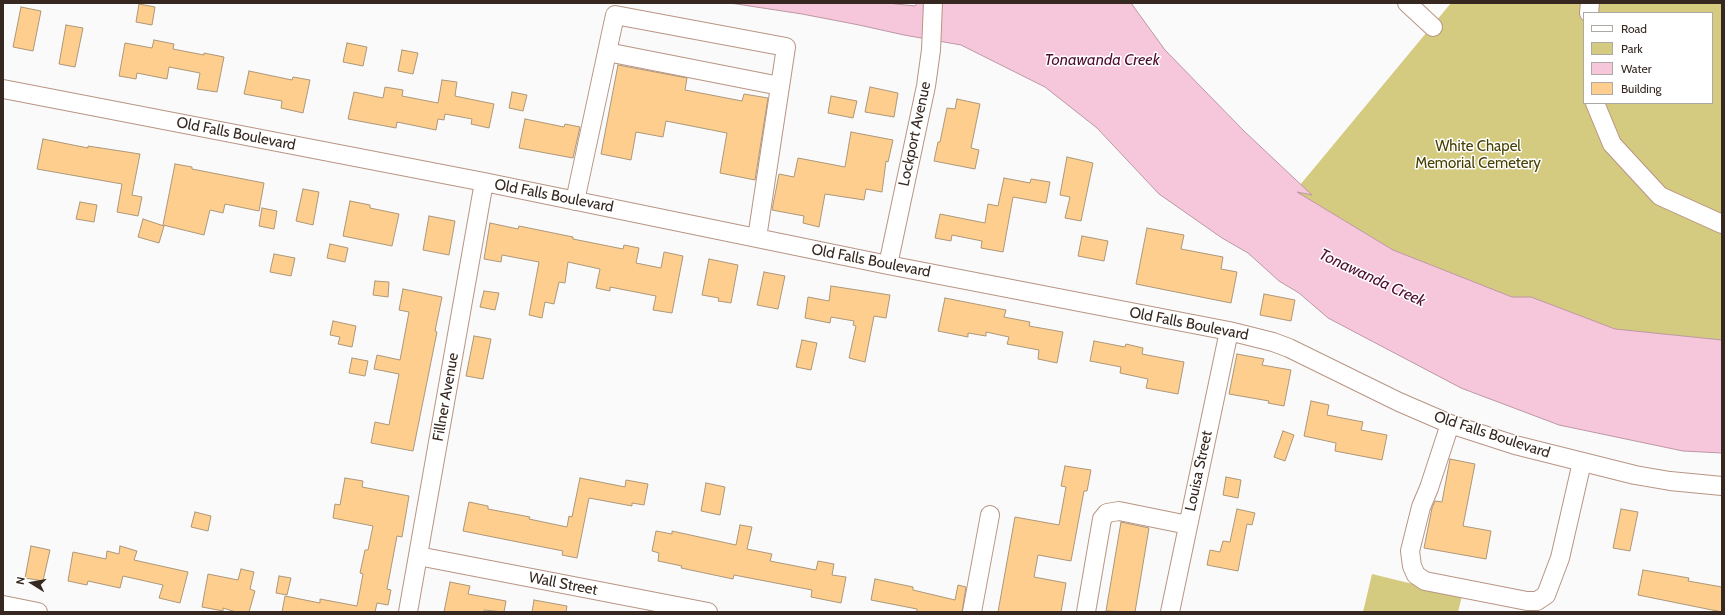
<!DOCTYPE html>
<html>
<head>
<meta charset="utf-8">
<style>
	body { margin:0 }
	#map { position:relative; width:1725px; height:615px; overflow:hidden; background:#fafafa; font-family:Cabin,sans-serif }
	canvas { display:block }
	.frame { position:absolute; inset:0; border:4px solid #362821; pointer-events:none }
	.legend { position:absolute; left:1583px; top:12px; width:130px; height:92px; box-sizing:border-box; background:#fff; border:1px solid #afa9a6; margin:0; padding:5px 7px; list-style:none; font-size:12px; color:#362821 }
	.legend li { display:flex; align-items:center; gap:8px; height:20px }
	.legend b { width:20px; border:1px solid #afa9a6 }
	.north { position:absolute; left:12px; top:563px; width:40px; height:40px; -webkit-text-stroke:3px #fff; paint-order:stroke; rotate:281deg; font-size:11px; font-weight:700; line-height:16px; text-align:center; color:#362821 }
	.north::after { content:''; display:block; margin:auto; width:14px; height:18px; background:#362821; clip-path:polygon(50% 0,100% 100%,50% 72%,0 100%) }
</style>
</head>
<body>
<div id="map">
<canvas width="1725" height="615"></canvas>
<div class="frame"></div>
<ul class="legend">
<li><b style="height:5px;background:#fff"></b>Road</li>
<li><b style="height:11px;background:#d5cb80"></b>Park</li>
<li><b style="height:11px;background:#f6c7da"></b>Water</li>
<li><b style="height:11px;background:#fdce8e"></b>Building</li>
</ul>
<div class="north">N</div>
</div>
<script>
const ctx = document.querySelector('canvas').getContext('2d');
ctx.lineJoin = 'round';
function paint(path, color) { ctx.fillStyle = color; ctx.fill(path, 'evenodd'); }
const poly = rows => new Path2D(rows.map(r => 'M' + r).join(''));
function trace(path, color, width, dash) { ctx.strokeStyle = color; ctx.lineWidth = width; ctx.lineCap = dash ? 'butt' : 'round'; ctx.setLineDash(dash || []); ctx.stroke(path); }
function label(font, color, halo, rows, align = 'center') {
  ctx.font = font + ' Cabin,sans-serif'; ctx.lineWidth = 3; ctx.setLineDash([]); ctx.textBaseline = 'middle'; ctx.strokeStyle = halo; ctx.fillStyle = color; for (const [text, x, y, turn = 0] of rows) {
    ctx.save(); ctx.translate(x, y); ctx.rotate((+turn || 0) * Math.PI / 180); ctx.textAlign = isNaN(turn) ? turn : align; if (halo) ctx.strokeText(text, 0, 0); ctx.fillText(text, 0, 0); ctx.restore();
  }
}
const green = poly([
	[1451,3,1722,3,1722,340,1615,329,1531,297,1512,297,1393,250,1295,191],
	[1584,13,1712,13,1712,103,1584,103],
	[1372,574,1462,596,1458,612,1363,612]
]);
const water = poly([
	[730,3,887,3,915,6,917,3,1131,3,1165,50,1244,131,1312,195,1297,192,1393,250,1512,297,1531,297,1615,329,1722,340,1722,453,1683,451,1559,425,1461,388,1328,318,1299,293,1279,281,1248,253,1222,238,1159,194,1097,128,1045,87,961,45,904,35,859,25,802,14,730,3]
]);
const building = poly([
	[139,4,155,7,152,25,136,22,139,4],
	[21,7,41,11,33,51,13,47,21,7],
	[66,25,83,28,75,67,59,64,66,25],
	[154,40,174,44,173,49,204,55,204,53,224,57,217,92,197,89,200,73,169,67,167,79,137,73,136,79,119,76,125,43,152,48,154,40],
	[347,43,367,47,363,66,343,62,347,43],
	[402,50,418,53,413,74,398,71,402,50],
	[618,65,687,78,685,90,742,101,744,94,768,98,755,180,720,173,727,133,666,121,663,137,636,132,631,160,601,154,618,65],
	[249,71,292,80,293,77,310,80,303,113,281,108,282,101,244,94,249,71],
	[442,80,457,82,455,96,494,104,489,128,471,124,472,119,445,114,444,120,438,119,436,130,397,122,396,128,348,119,354,92,383,98,385,87,403,90,402,96,438,103,442,80],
	[870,87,898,93,894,117,865,112,870,87],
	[512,92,527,95,523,111,509,108,512,92],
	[831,96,857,101,853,118,828,113,831,96],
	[957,99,980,104,971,148,979,150,975,169,934,161,938,142,940,142,947,108,955,109,957,99],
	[525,119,564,127,565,124,580,127,573,158,519,148,525,119],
	[851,132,893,140,888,162,886,161,882,192,866,189,864,200,825,194,819,227,803,223,804,216,772,210,779,174,794,177,798,158,845,167,851,132],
	[43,139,88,148,88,146,140,154,132,195,142,197,138,216,117,212,122,184,37,169,43,139],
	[1067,157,1093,163,1081,221,1065,218,1070,197,1060,195,1067,157],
	[175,164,192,167,192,169,264,183,259,211,225,204,223,213,210,210,204,235,163,225,175,164],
	[1004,178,1030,183,1031,179,1050,182,1046,203,1013,197,1003,252,981,248,982,241,952,235,951,241,935,238,940,214,985,223,988,204,998,206,1004,178],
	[303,189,319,192,313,225,296,221,303,189],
	[350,201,370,205,370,208,399,214,392,246,343,236,350,201],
	[80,202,97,205,94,222,76,219,80,202],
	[262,208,277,211,274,229,259,226,262,208],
	[429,216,455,221,449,255,423,250,429,216],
	[143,219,164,226,159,243,138,237,143,219],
	[490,223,518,229,519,226,573,237,573,239,623,249,624,245,639,248,636,263,661,268,664,252,683,256,672,313,653,310,656,296,610,287,610,291,596,288,600,269,568,262,565,283,559,282,554,304,545,302,542,318,529,315,539,262,502,255,501,262,484,259,490,223],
	[1147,228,1184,235,1181,249,1223,257,1221,269,1237,272,1231,303,1136,284,1147,228],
	[1082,236,1108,241,1104,261,1078,256,1082,236],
	[330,244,348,248,345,262,327,258,330,244],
	[274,254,295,258,291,276,270,272,274,254],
	[709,259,738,265,731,303,718,301,719,298,702,295,709,259],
	[764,272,785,276,778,309,757,305,764,272],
	[375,281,389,282,388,297,373,295,375,281],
	[831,286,890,295,886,318,874,316,865,362,849,358,856,326,853,325,854,321,831,317,830,323,805,318,808,297,829,301,831,286],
	[403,289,442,297,435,331,437,332,413,451,371,443,375,422,389,425,399,374,374,369,377,355,400,360,409,312,399,310,403,289],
	[484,291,499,293,495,310,480,307,484,291],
	[1264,294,1295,300,1291,321,1260,315,1264,294],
	[945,298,1006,310,1004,317,1030,322,1029,326,1063,332,1057,363,1038,359,1039,350,1007,344,1009,337,986,332,986,336,968,333,968,337,938,331,945,298],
	[333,321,356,326,352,347,338,344,340,337,330,335,333,321],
	[474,336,491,339,483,379,466,376,474,336],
	[802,340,817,343,811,370,796,367,802,340],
	[1094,341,1125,347,1126,344,1143,348,1142,354,1184,362,1178,394,1146,388,1148,379,1120,373,1121,367,1090,361,1094,341],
	[1237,354,1264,359,1262,365,1291,370,1284,406,1268,403,1269,401,1229,394,1237,354],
	[352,358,368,361,365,376,349,373,352,358],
	[1311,401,1329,405,1327,415,1363,422,1361,430,1387,435,1382,460,1335,451,1336,443,1304,436,1311,401],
	[1283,431,1294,435,1285,461,1274,457,1283,431],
	[1450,459,1475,464,1463,526,1491,531,1486,559,1424,548,1432,508,1435,501,1442,502,1450,459],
	[1065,466,1091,470,1087,491,1084,491,1071,561,1038,555,1034,577,1066,583,1061,612,998,612,1015,517,1059,525,1066,487,1061,486,1065,466],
	[1226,477,1241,480,1238,498,1223,495,1226,477],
	[345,478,363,481,362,487,409,496,402,537,397,536,387,589,391,590,388,605,377,603,375,612,282,612,285,596,320,603,320,599,357,606,363,574,360,573,365,550,368,550,373,526,333,518,335,504,340,505,345,478],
	[580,478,625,487,626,480,648,484,644,505,632,503,632,506,589,498,577,558,562,555,563,551,463,531,469,502,488,506,488,509,530,517,529,519,567,527,569,516,572,517,580,478],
	[706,483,725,487,720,515,701,511,706,483],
	[1237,509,1255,513,1252,525,1247,524,1238,571,1207,565,1210,550,1220,552,1223,541,1230,542,1237,509],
	[1621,509,1638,512,1630,551,1613,548,1621,509],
	[195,512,211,516,208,531,191,527,195,512],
	[1121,522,1149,528,1135,612,1106,611,1121,522],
	[740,525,752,527,747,549,772,554,770,561,816,570,818,561,834,564,832,575,846,577,841,603,811,597,812,590,734,575,733,579,681,568,682,566,658,561,659,553,652,551,656,531,672,534,672,531,736,545,740,525],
	[31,546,50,550,43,581,25,578,31,546],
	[120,546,137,551,134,560,188,572,180,603,159,598,163,585,123,576,120,588,88,581,87,585,68,581,73,552,106,559,107,551,119,554,120,546],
	[241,569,254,572,250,589,255,591,249,612,236,612,223,608,223,611,202,607,208,574,238,580,241,569],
	[1643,570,1689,578,1688,581,1722,587,1722,612,1638,595,1643,570],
	[279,576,291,578,287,595,276,593,279,576],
	[875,579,913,587,913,590,955,600,958,585,966,587,962,612,917,612,917,609,871,600,875,579],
	[450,582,470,586,468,594,506,601,504,612,484,610,484,612,444,612,450,582],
	[534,600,567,606,566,612,532,612,534,600]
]);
const minor = poly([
	[1407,3,1433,27],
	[1589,13,1590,3],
	[607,52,780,86],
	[3,89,484,182,888,265,1229,331,1273,342,1289,348,1399,402,1450,424,1515,445,1635,475,1670,481,1722,486],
	[1595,103,1612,144,1660,196,1722,224],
	[575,201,615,15,786,47,757,238],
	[888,265,926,86,931,50,933,3],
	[1450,424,1429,488,1421,507,1410,551,1412,566,1416,575,1425,581,1527,601,1537,601,1546,595,1560,558,1582,462],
	[418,556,708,612],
	[3,605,38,612],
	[408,612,484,182],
	[972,612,990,515],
	[1086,612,1102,519,1107,513,1119,511,1188,525],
	[1170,612,1229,331]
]);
const streetNames = [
	["Old Falls Boulevard",236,134,11],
	["Lockport Avenue",915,134,-78],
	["Old Falls Boulevard",554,196,11],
	["Old Falls Boulevard",871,261,11],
	["Old Falls Boulevard",1189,324,11],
	["Fillner Avenue",446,397,-80],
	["Old Falls Boulevard",1492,435,18],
	["Louisa Street",1199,471,-78],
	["Wall Street",563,584,11]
];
const parkNames = [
	["White Chapel",1478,147],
	["Memorial Cemetery",1478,164]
];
const waterNames = [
	["Tonawanda Creek",1102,60],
	["Tonawanda Creek",1372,278,25]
];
paint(green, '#d5cb80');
paint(water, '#f6c7da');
trace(water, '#bc97a2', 1);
paint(building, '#fdce8e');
trace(building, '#ad9779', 1);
trace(minor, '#b89584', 20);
trace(minor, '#fff', 18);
label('15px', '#362821', '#fff', streetNames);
label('15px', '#474001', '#fff', parkNames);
label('italic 16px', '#4f0e31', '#fff', waterNames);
</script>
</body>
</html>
